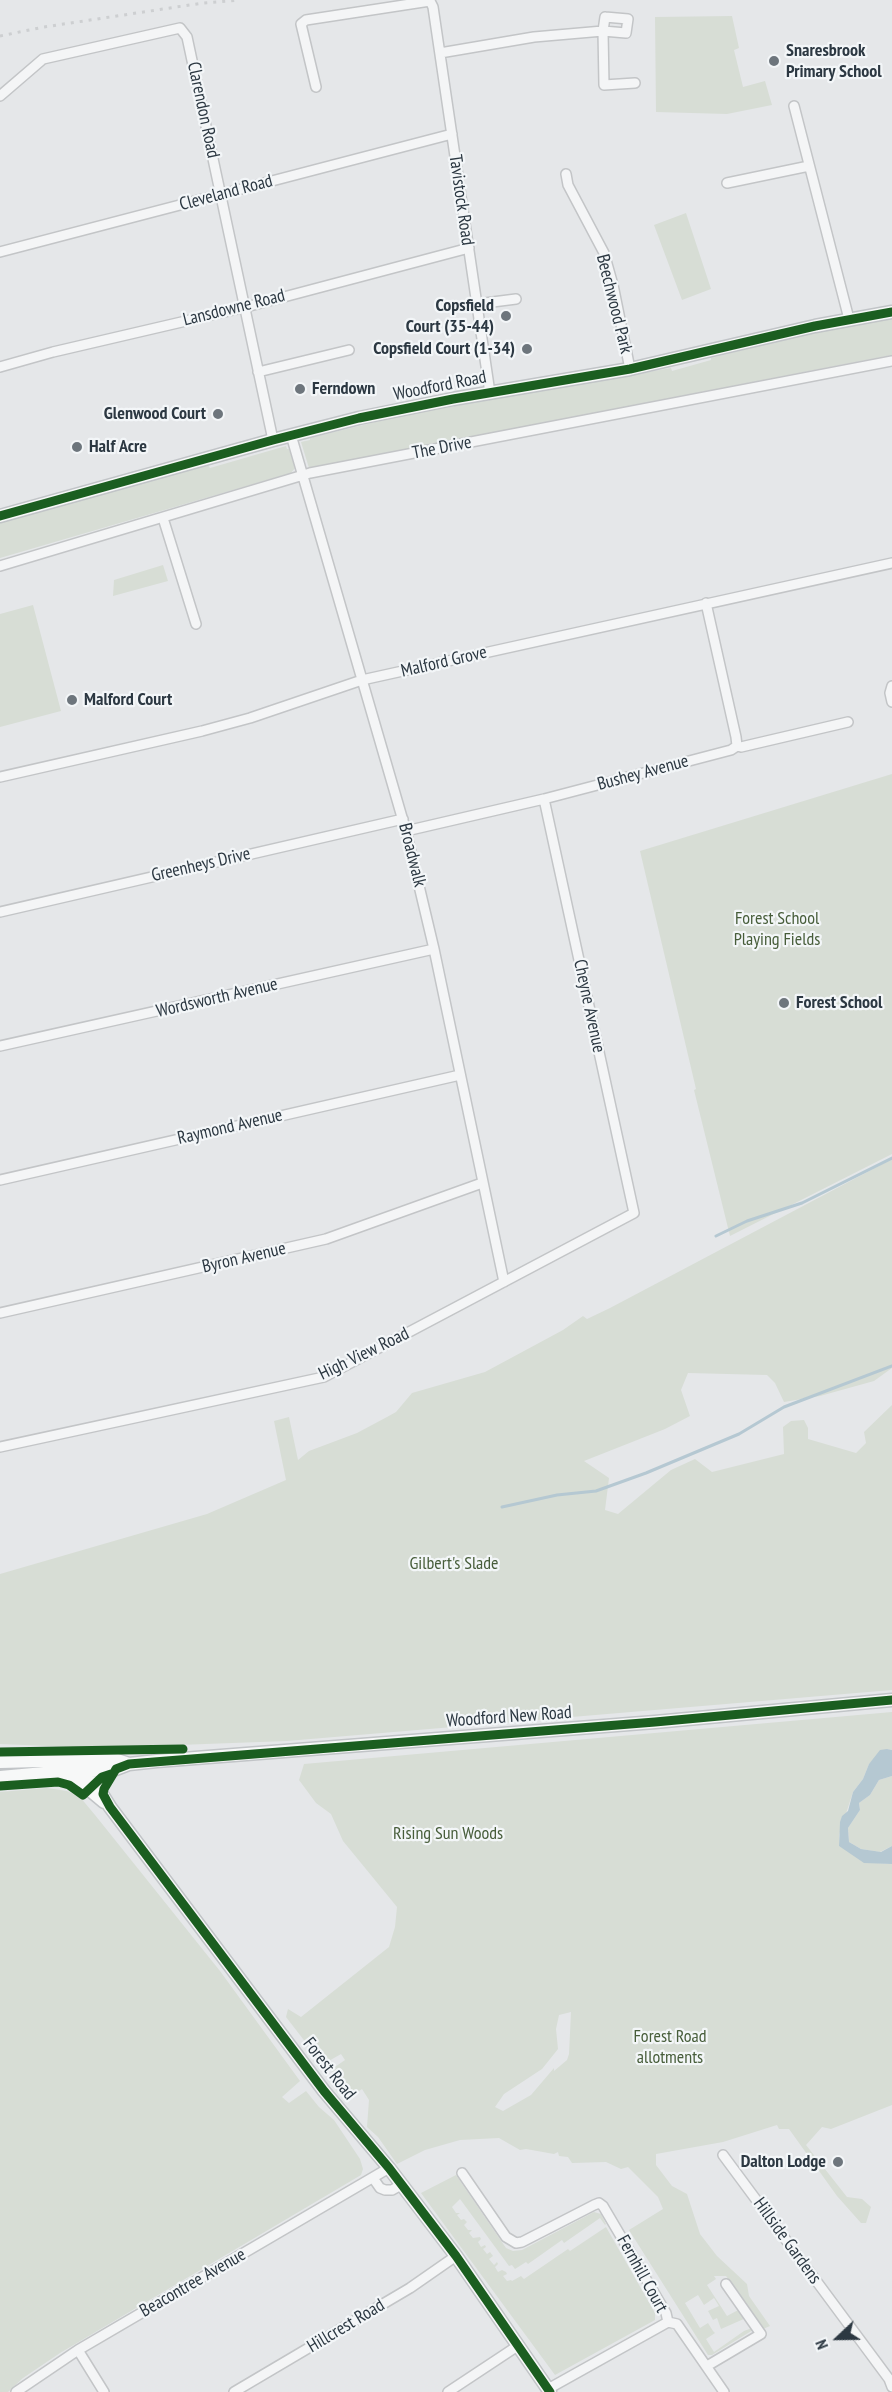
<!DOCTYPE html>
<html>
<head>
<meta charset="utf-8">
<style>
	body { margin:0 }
	#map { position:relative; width:892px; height:2392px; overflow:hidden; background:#e5e7e9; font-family:"PT Sans Narrow",sans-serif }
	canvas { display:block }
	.north { position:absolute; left:808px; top:2308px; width:60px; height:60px; -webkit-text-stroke:4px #f3f6f8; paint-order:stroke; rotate:248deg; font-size:16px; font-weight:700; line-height:24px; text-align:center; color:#2c3842 }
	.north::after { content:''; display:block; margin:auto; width:21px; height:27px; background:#2c3842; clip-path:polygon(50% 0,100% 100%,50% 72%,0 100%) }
</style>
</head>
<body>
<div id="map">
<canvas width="892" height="2392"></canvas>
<div class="north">N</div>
</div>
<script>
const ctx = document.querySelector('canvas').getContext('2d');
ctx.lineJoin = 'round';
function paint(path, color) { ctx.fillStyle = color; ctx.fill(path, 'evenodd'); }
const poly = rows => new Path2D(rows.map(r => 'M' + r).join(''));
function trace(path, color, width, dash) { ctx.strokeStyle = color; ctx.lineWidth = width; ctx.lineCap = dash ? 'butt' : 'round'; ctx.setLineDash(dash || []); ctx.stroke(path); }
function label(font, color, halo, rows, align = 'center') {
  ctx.font = font + ' "PT Sans Narrow",sans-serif'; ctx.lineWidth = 4.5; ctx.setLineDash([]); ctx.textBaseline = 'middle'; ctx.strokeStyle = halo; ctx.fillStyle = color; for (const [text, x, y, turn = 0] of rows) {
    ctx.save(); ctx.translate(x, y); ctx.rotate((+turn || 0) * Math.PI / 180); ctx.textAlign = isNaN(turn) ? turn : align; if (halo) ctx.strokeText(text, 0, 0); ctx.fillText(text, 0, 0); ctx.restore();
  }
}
const green = poly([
	[732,16,739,48,734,50,743,87,765,81,772,105,727,114,656,112,655,17],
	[686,213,711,289,682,300,654,225],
	[892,318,892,355,309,468,301,442,310,440,310,438,404,415,671,368,672,371,711,360,711,358,815,332],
	[286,446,287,449,289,449,295,468,291,473,0,558,0,523,82,499,208,465,210,468],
	[163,565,168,581,113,596,114,580],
	[33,605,61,711,0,727,0,614],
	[892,774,892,1154,730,1236,694,1090,696,1089,640,851],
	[892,1159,892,1368,874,1381,820,1396,784,1402,775,1383,767,1375,688,1373,681,1390,690,1416,665,1429,584,1461,609,1478,605,1510,618,1514,671,1470,695,1459,712,1472,784,1454,783,1427,791,1421,804,1420,808,1428,808,1439,856,1453,866,1443,864,1432,892,1405,892,1690,287,1741,97,1748,0,1744,0,1574,207,1514,286,1480,274,1421,289,1417,298,1460,309,1451,357,1433,387,1417,396,1412,412,1393,485,1372,563,1330,583,1316,587,1319,610,1308],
	[892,1712,892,1750,887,1749,869,1764,863,1779,853,1792,839,1835,839,1846,878,1863,892,1864,892,2105,831,2129,822,2127,806,2145,847,2197,862,2199,871,2207,866,2223,861,2223,837,2196,789,2129,779,2129,777,2125,723,2142,656,2154,656,2165,672,2186,687,2194,700,2234,717,2256,747,2284,749,2296,770,2326,763,2329,726,2276,714,2276,716,2279,707,2285,727,2316,740,2309,746,2318,721,2329,717,2318,713,2320,708,2311,719,2306,714,2298,704,2305,698,2295,685,2303,700,2328,708,2323,713,2331,715,2333,706,2339,714,2352,744,2331,752,2328,753,2330,712,2355,708,2355,629,2230,663,2209,658,2197,628,2167,621,2169,606,2162,572,2163,568,2157,559,2156,558,2152,554,2154,526,2149,520,2150,499,2138,460,2140,425,2150,397,2164,378,2137,367,2127,369,2100,362,2089,349,2098,337,2092,332,2069,345,2060,341,2054,327,2062,317,2057,286,2017,288,2009,301,2017,389,1947,395,1927,397,1907,343,1841,331,1814,316,1803,299,1780,304,1764],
	[571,2012,569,2054,567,2060,554,2071,554,2068,531,2095,503,2111,495,2107,504,2094,542,2069,558,2049,556,2029,559,2015],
	[892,1776,892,1846,880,1852,861,1849,849,1842,848,1828,860,1810,859,1803,870,1795,879,1780],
	[47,1788,67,1791,80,1797,95,1815,220,1971,300,2081,282,2097,289,2103,306,2091,319,2107,334,2120,360,2159,363,2169,361,2175,60,2353,23,2378,8,2392,0,2392,0,1792],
	[456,2175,506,2248,513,2251,522,2250,594,2212,601,2214,606,2224,605,2225,600,2218,564,2243,562,2240,528,2264,526,2262,515,2269,512,2265,509,2266,460,2199,452,2207,456,2213,460,2213,457,2215,461,2220,464,2219,467,2222,464,2225,468,2230,472,2230,469,2233,473,2238,480,2237,481,2239,478,2242,481,2247,485,2245,486,2247,483,2249,487,2254,490,2252,493,2256,489,2259,494,2265,497,2262,498,2264,495,2267,498,2272,502,2270,506,2272,507,2274,503,2276,507,2281,511,2280,512,2281,521,2276,524,2279,568,2249,570,2251,606,2227,655,2313,655,2320,555,2375,421,2193]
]);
const water = poly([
	[887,1749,892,1750,892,1776,879,1780,870,1795,859,1803,860,1810,848,1828,849,1842,861,1849,881,1852,892,1846,892,1864,864,1863,839,1846,840,1822,842,1816,848,1811,853,1792,863,1779,869,1764,880,1750]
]);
const stream = poly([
	[716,1236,747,1221,802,1203,892,1158],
	[502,1507,557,1495,596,1491,646,1473,739,1434,784,1407,892,1366]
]);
const minor = poly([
	[605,17,628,19,626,33,603,31,605,17],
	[440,53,534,37,603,31,604,85,635,83],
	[316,87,301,24,306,20,430,1,433,7,490,393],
	[0,96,43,59,180,28,187,37,273,440],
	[794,106,849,319],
	[566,174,568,185,604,253,613,285,630,369],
	[727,183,809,166],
	[0,252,452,134],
	[477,304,516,299],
	[0,367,53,352,246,307,469,248],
	[258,372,349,350],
	[291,435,406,831,434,949,504,1282],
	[163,518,196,624],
	[0,566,310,473,892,361],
	[892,686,890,693,892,702],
	[737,746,741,747,848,722],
	[0,777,202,731,250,718,362,680,892,563],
	[406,831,544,799,731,750,737,746,736,737,706,603],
	[0,912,403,819],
	[0,1046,434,949],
	[0,1180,460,1075],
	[0,1313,326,1239,482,1183],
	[0,1447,324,1377,634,1213,544,799],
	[723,2155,889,2379,892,2387],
	[462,2173,506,2237,516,2243,522,2242,594,2205,599,2203,603,2206,666,2313,668,2322],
	[373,2178,380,2188,385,2190,392,2190,401,2185],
	[668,2322,677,2324,724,2392],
	[78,2350,104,2392],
	[707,2366,761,2334,726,2284],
	[548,2389,668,2322],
	[16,2392,78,2350,389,2168],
	[234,2392,410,2288,456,2256],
	[448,2392,519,2345]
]);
const major = poly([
	[0,516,273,440,359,418,453,399,630,369,815,326,892,312],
	[0,1762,114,1759,129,1764],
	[65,1762,95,1783,110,1807,324,2091,389,2168,456,2256,550,2392],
	[62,1774,80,1782,104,1802],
	[0,1777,55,1772,116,1769,129,1764,157,1761,655,1722,892,1700]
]);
const rail = poly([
	[0,36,44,27,203,3,239,0]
]);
const cycleway = poly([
	[0,516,273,440,359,418,453,399,630,369,815,326,892,312],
	[0,1752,183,1749],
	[0,1786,58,1782,69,1785,83,1795,102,1777,111,1774],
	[550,2392,456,2256,389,2168,324,2091,110,1807,103,1794,104,1789,116,1769,129,1764,655,1722,892,1700]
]);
const markers = [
	[774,61,6,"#6d757c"],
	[506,316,6,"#6d757c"],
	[527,349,6,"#6d757c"],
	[300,389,6,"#6d757c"],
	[218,414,6,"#6d757c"],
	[77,447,6,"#6d757c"],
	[72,700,6,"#6d757c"],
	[784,1003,6,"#6d757c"],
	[838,2162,6,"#6d757c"]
];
const poiNames = [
	["Snaresbrook",786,51],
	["Primary School",786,72],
	["Copsfield",494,306,"right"],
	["Court (35-44)",494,327,"right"],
	["Copsfield Court (1-34)",515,349,"right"],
	["Ferndown",312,389],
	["Glenwood Court",206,414,"right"],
	["Half Acre",89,447],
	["Malford Court",84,700],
	["Forest School",796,1003],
	["Dalton Lodge",826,2162,"right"]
];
const streetNames = [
	["Clarendon Road",203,110,78],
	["Cleveland Road",226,193,-15],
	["Tavistock Road",461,200,82],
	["Beechwood Park",614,304,76],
	["Lansdowne Road",234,308,-14],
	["Woodford Road",440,386,-11],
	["The Drive",442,448,-11],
	["Malford Grove",444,662,-13],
	["Bushey Avenue",643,773,-15],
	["Broadwalk",412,855,76],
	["Greenheys Drive",201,865,-13],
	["Wordsworth Avenue",217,998,-13],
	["Cheyne Avenue",589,1006,78],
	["Raymond Avenue",230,1127,-13],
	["Byron Avenue",244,1258,-13],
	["High View Road",364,1354,-26],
	["Woodford New Road",509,1717,-4],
	["Forest Road",329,2069,52],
	["Hillside Gardens",787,2241,54],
	["Fernhill Court",642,2274,61],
	["Beacontree Avenue",193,2283,-30],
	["Hillcrest Road",346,2326,-31]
];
const parkNames = [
	["Forest School",777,919],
	["Playing Fields",777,940],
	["Gilbert's Slade",454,1564],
	["Rising Sun Woods",448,1834],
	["Forest Road",670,2037],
	["allotments",670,2058]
];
paint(green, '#d7ddd5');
paint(water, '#b5c8d2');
trace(stream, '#b5c8d2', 3);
trace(minor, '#c3c5c7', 12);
trace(major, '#c1c4c7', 15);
trace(minor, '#f4f5f6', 9);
trace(major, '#f7f8f8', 12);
trace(rail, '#cdcfd1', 3, [3, 6]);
trace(cycleway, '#1b5e20', 9);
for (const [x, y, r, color] of markers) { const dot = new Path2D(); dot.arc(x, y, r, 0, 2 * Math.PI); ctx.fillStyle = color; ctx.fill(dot); trace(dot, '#f3f6f8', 2); }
label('bold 18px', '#2c3842', '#f3f6f8', poiNames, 'left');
label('18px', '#2c3842', '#f3f6f8', streetNames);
label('18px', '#475d3a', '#f3f6f8', parkNames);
</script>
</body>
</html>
